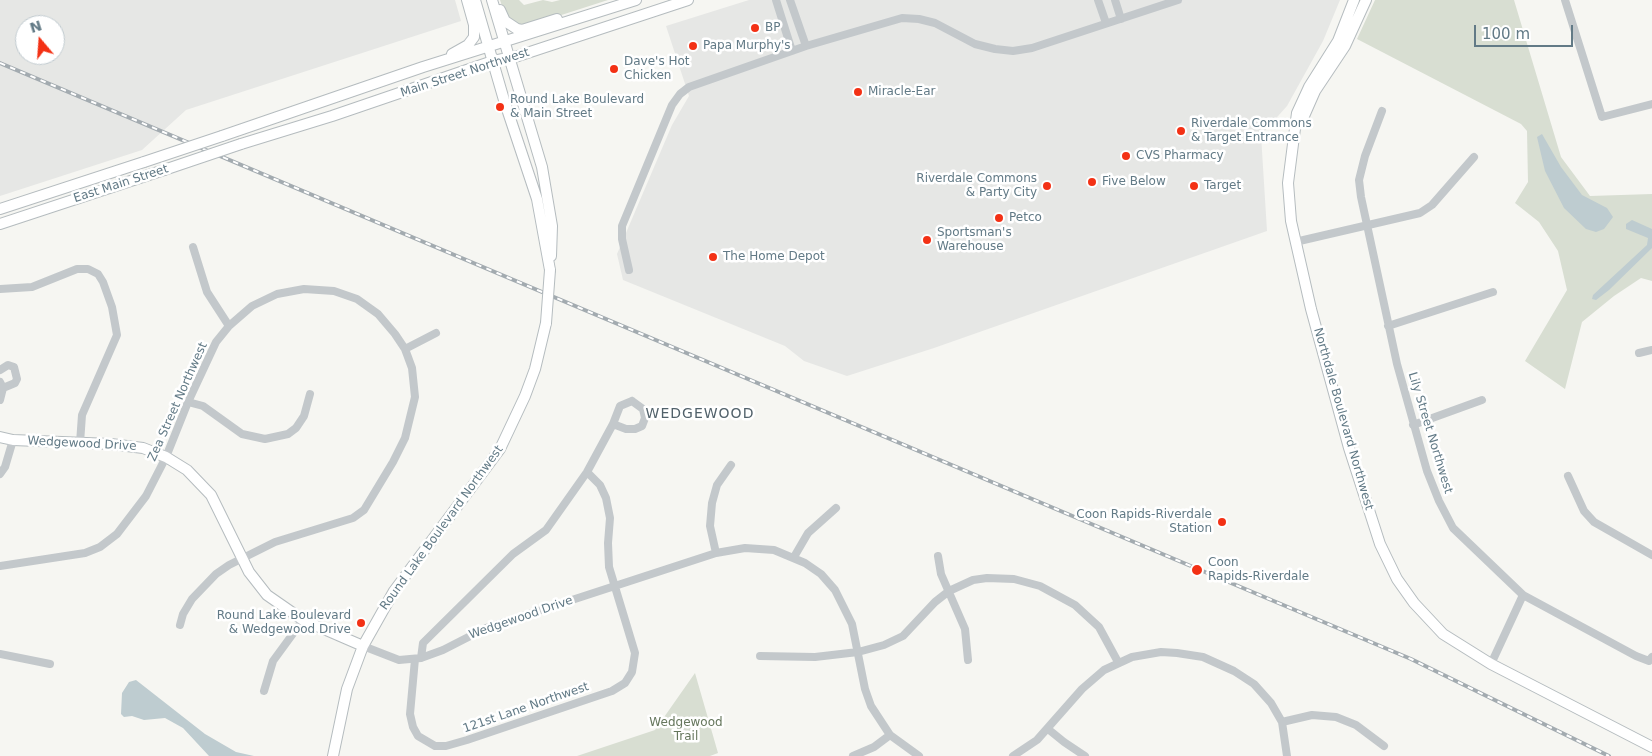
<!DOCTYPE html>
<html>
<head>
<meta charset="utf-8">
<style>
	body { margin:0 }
	#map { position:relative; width:1652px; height:756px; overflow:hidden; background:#f6f6f2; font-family:"DejaVu Sans",sans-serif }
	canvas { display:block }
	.north { position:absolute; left:15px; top:15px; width:50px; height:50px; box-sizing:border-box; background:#fff; border:1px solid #c0cacf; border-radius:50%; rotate:342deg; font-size:14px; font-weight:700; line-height:20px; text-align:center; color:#627a86 }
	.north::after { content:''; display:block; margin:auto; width:18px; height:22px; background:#f33115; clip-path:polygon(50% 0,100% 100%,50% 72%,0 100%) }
	.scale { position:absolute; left:1474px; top:25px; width:99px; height:22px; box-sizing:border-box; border:2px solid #627a86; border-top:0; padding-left:6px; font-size:15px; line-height:18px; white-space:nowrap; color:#627a86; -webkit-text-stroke:4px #fff; paint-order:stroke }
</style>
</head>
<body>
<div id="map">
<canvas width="1652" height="756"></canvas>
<div class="north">N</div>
<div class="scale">100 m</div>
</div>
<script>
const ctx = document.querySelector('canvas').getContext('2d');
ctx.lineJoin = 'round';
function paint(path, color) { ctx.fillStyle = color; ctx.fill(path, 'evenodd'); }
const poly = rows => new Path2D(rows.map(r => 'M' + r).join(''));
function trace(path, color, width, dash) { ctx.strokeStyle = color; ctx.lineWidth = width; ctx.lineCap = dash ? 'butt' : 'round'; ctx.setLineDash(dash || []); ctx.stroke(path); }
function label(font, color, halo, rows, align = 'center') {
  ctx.font = font + ' "DejaVu Sans",sans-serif'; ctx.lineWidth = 5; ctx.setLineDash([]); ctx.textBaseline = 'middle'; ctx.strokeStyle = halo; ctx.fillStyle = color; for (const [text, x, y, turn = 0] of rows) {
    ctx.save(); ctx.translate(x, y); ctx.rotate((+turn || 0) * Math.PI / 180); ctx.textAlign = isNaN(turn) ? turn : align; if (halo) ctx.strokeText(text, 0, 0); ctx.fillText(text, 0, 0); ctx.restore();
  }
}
const built = poly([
	[0,0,455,0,461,21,186,110,142,150,0,196],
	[25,25,55,25,55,55,25,55],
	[749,0,1340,0,1323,41,1287,106,1261,135,1267,231,934,348,847,376,804,361,785,346,623,280,617,254,672,125,689,96,666,26]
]);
const green = poly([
	[500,0,519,0,524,5,543,0,552,2,560,0,608,0,549,19,519,25,505,15],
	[1375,0,1514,0,1561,157,1590,196,1652,194,1652,281,1641,278,1614,296,1582,322,1565,389,1525,361,1567,290,1558,251,1539,222,1515,203,1528,182,1527,131,1521,124,1357,39],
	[695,673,718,753,710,756,577,756,655,730]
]);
const water = poly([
	[1542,134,1561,167,1582,195,1607,208,1613,217,1604,229,1596,232,1586,229,1564,208,1545,171,1537,137],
	[1632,220,1652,229,1652,248,1609,290,1596,300,1592,299,1593,295,1647,245,1648,238,1626,229,1626,224],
	[136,680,205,734,236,752,254,756,209,756,183,728,165,718,144,720,132,716,124,717,121,714,122,693,129,682]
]);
const street = poly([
	[776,0,792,51],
	[790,0,806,46],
	[1098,0,1106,23],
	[1115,0,1121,19],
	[1565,0,1602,117,1652,104],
	[1382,111,1365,156,1359,180,1361,197,1397,364,1427,471,1439,501,1453,528,1523,595,1636,656,1649,661,1652,657],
	[1295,242,1420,213,1432,205,1474,157],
	[193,247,207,292,229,326],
	[629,270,622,239,622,226,672,105,680,94,689,87,806,46,902,18,919,19,935,23,975,44,995,49,1013,51,1032,48,1178,0],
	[0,289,32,287,77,269,88,269,98,274,103,282,112,307,117,335,82,415,80,443],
	[1388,326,1493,292],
	[405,349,436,333],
	[1639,353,1652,350],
	[0,370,8,365,14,367,17,379,15,383,3,388,0,382],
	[0,400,3,388],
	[632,401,643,409,645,418,642,426,635,429,626,429,613,424,620,406,632,401],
	[188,402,203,406,242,434,265,439,288,434,296,428,304,416,310,394],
	[1413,425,1482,400],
	[0,474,5,467,13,440],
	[1568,476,1584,511,1594,522,1652,555],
	[716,553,710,526,712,503,717,485,731,465],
	[938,556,941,574,965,629,968,660],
	[794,557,808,533,836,508],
	[0,566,85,553,100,547,117,534,146,496,166,457,188,402,216,342,229,326,252,306,277,294,304,289,334,291,357,299,378,314,395,334,405,349,412,368,415,397,405,438,393,462,364,510,353,518,275,542,229,565,216,574,192,599,183,614,180,625],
	[363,646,399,660,421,658,443,650,486,628,716,553,745,548,774,550,805,563,821,574,835,590,852,624,865,689,871,706,890,735,919,756],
	[0,654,50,664],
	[760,656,815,657,858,652,884,645,903,636,935,602,949,591,973,580,987,578,1014,579,1040,586,1075,605,1099,627,1118,662],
	[421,658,423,643,513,554,546,530,587,472,613,424],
	[415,659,410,714,413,727,418,736,435,746,446,746,467,740,612,691,625,683,632,672,635,653,609,567,608,543,610,518,606,498,600,485,587,472],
	[1491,664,1523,595],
	[264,691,273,661,303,620],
	[1282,722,1312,715,1336,717,1356,725,1384,746],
	[1048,729,1064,742,1085,756],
	[853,756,874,747,890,735],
	[1013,756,1037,740,1082,689,1104,670,1132,657,1161,652,1177,653,1203,657,1234,671,1254,684,1271,703,1282,722,1287,756]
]);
const secondary = poly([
	[475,0,504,100,537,199,550,270],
	[492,0,542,167,552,226,551,256],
	[1354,0,1338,41,1309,87,1297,113,1288,183,1291,221,1311,309,1349,448,1380,544,1397,579,1414,603,1443,634,1491,664,1652,747],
	[500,10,505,21,517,29,522,30,557,19],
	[452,54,468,45,474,37,474,25,467,0],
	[1296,126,1304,116,1315,91,1345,46,1366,0],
	[222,136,423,67,636,0],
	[241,144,332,116,493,61,518,56,688,0],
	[0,209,144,162],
	[0,224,164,170],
	[0,437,13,440,111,444,143,448,166,457,187,470,211,495,249,572,267,595,303,620,363,646],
	[333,756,347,689,363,646,394,591,500,449,525,396,535,369,546,323]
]);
const rail = poly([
	[0,63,1411,659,1609,756]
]);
const secondaryBridge = poly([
	[144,162,222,136],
	[164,170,241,144],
	[546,323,550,270]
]);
const markers = [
	[755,28,5,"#f33115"],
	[693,46,5,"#f33115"],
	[614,69,5,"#f33115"],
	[858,92,5,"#f33115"],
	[500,107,5,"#f33115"],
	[1181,131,5,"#f33115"],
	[1126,156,5,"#f33115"],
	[1092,182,5,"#f33115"],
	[1047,186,5,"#f33115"],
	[1194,186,5,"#f33115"],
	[999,218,5,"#f33115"],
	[927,240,5,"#f33115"],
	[713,257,5,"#f33115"],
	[1222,522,5,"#f33115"],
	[1197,570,6,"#f33115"],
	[361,623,5,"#f33115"]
];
const poiNames = [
	["BP",765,28],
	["Papa Murphy's",703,46],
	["Dave's Hot",624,62],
	["Chicken",624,76],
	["Miracle-Ear",868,92],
	["Round Lake Boulevard",510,100],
	["& Main Street",510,114],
	["Riverdale Commons",1191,124],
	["& Target Entrance",1191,138],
	["CVS Pharmacy",1136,156],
	["Riverdale Commons",1037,179,"right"],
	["& Party City",1037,193,"right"],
	["Five Below",1102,182],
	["Target",1204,186],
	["Petco",1009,218],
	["Sportsman's",937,233],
	["Warehouse",937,247],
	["The Home Depot",723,257],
	["Coon Rapids-Riverdale",1212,515,"right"],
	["Station",1212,529,"right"],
	["Coon",1208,563],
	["Rapids-Riverdale",1208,577],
	["Round Lake Boulevard",351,616,"right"],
	["& Wedgewood Drive",351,630,"right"]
];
const streetNames = [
	["Main Street Northwest",465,73,-18],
	["East Main Street",121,184,-18],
	["Zea Street Northwest",178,402,-66],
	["Northdale Boulevard Northwest",1343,419,74],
	["Lily Street Northwest",1430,433,73],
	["Wedgewood Drive",82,444,3],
	["Round Lake Boulevard Northwest",442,528,-54],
	["Wedgewood Drive",521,618,-19],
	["121st Lane Northwest",526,708,-19]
];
const parkNames = [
	["Wedgewood",686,723],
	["Trail",686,737]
];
const neighbourhoodNames = [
	["WEDGEWOOD",700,414]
];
paint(built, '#e6e7e5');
paint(green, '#d8ded2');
paint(water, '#beccd0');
trace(secondary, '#b5bcbf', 12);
trace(street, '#c3c8cb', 8);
trace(secondary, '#fff', 10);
trace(rail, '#a3abb0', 4);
trace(rail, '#fff', 2, [5.5]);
trace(secondaryBridge, '#b5bcbf', 12, []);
trace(secondaryBridge, '#fff', 10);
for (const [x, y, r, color] of markers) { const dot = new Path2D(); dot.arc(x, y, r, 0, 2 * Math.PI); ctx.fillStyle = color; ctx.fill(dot); trace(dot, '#fff', 2); }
label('12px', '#627a86', '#fff', poiNames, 'left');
label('12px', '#627a86', '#fff', streetNames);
label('12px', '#66775d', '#fff', parkNames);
ctx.letterSpacing = '1px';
label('14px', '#51616a', '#fff', neighbourhoodNames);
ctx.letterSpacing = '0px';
</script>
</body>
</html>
